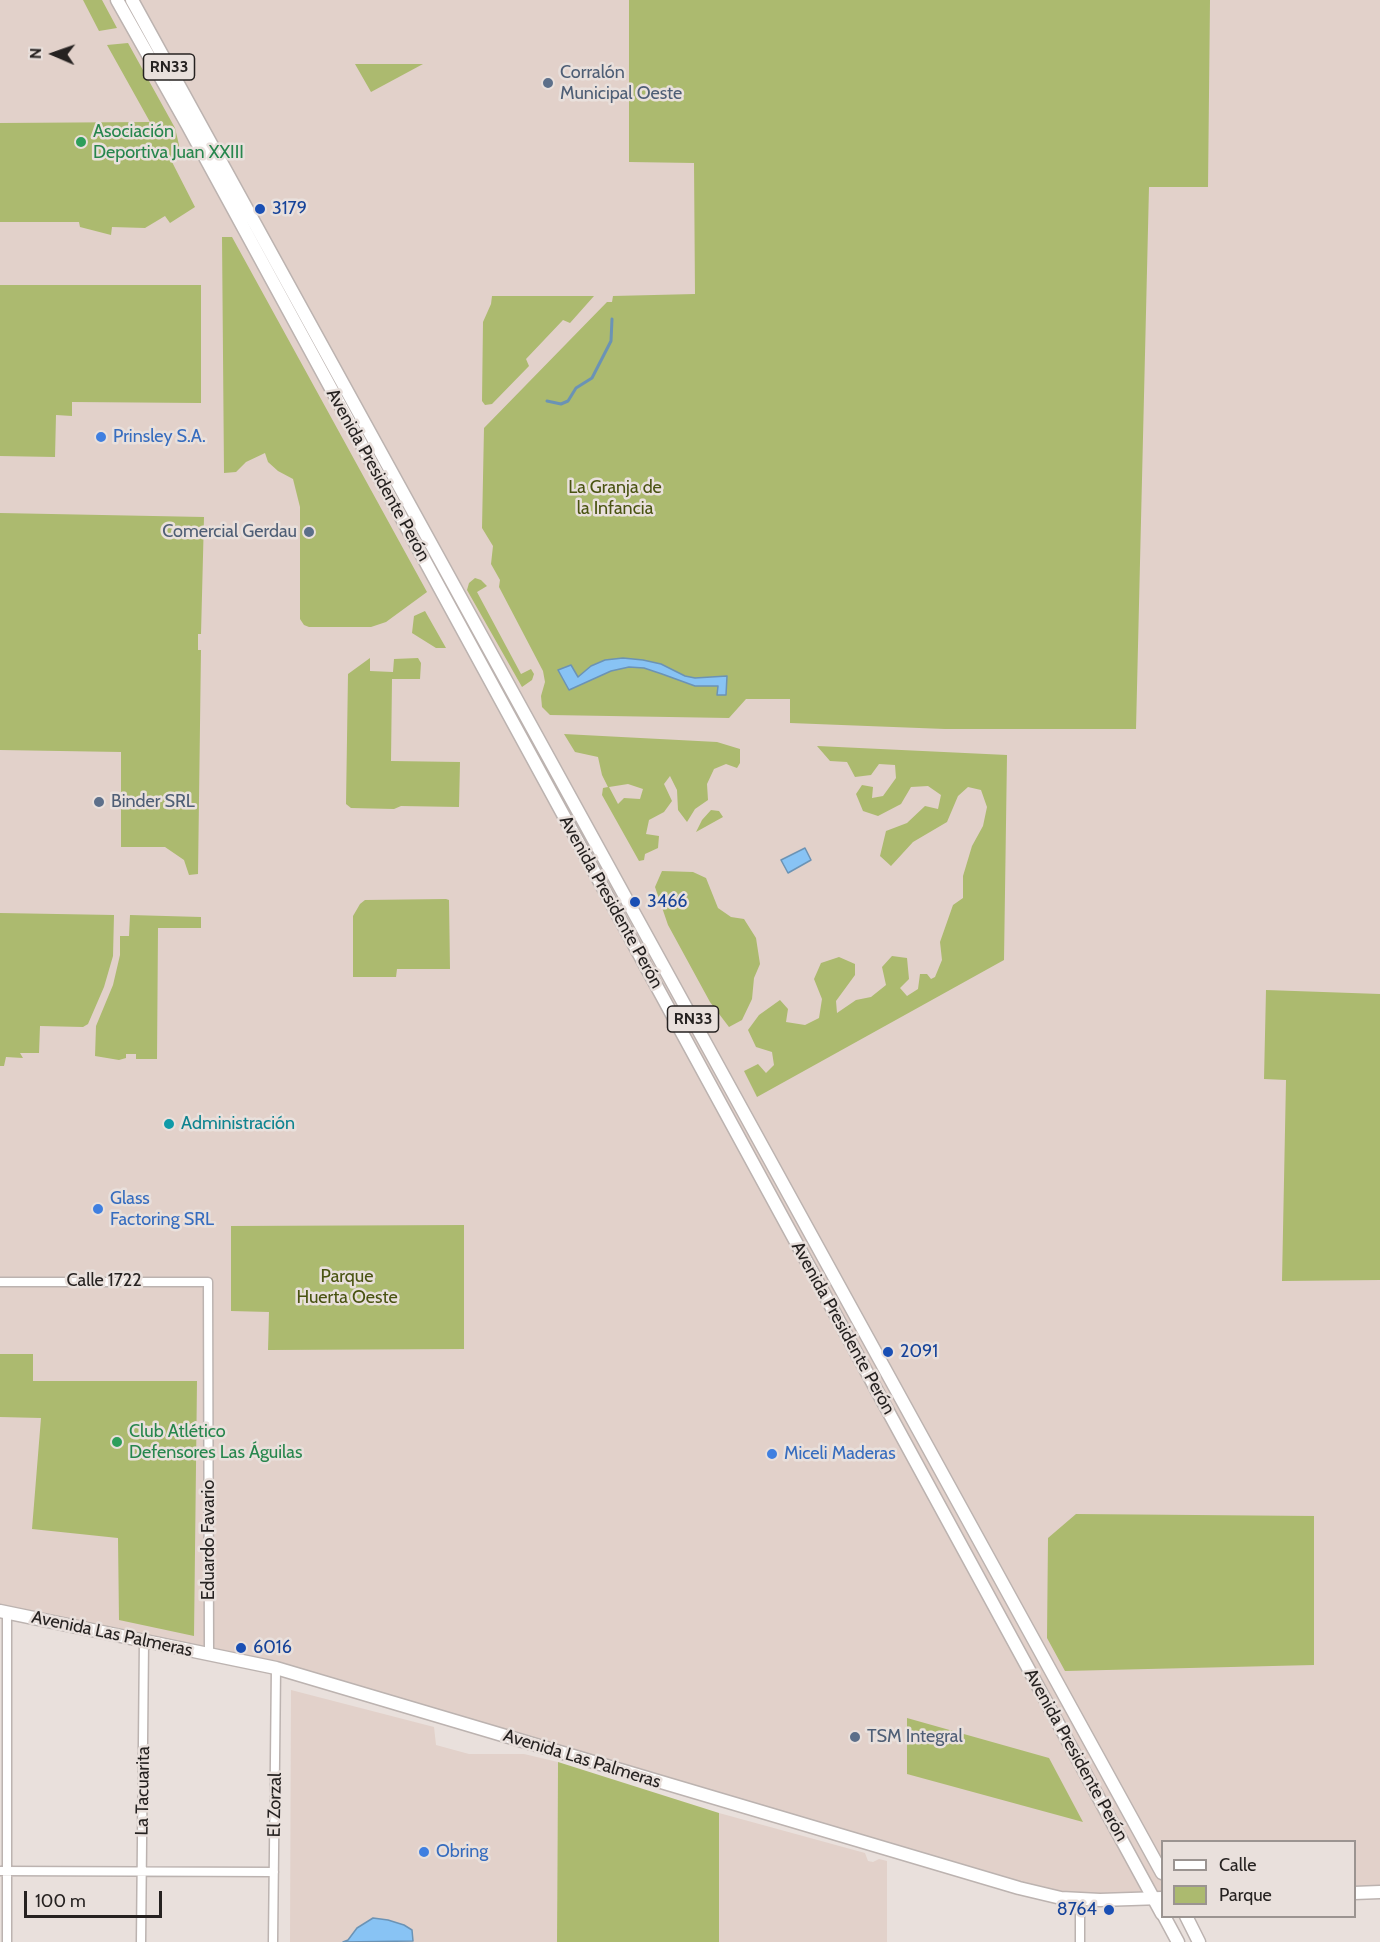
<!DOCTYPE html>
<html>
<head>
<meta charset="utf-8">
<style>
	body { margin:0 }
	#map { position:relative; width:1380px; height:1942px; overflow:hidden; background:#e9e0dc; font-family:Cabin,sans-serif }
	canvas { display:block }
	.legend { position:absolute; left:1161px; top:1840px; width:195px; height:78px; box-sizing:border-box; background:#e9e0dc; border:2px solid #9b9491; margin:0; padding:8px 10px; list-style:none; font-size:18px; color:#262221 }
	.legend li { display:flex; align-items:center; gap:12px; height:30px }
	.legend b { width:30px; border:2px solid #9b9491 }
	.north { position:absolute; left:24px; top:24px; width:60px; height:60px; -webkit-text-stroke:4px #e9e0dc; paint-order:stroke; rotate:272deg; font-size:16px; font-weight:700; line-height:24px; text-align:center; color:#262221 }
	.north::after { content:''; display:block; margin:auto; width:21px; height:27px; background:#262221; clip-path:polygon(50% 0,100% 100%,50% 72%,0 100%) }
	.scale { position:absolute; left:24px; top:1891px; width:138px; height:27px; box-sizing:border-box; border:3px solid #262221; border-top:0; padding-left:8px; font-size:18px; line-height:21px; white-space:nowrap; color:#262221; -webkit-text-stroke:4px #e9e0dc; paint-order:stroke }
</style>
</head>
<body>
<div id="map">
<canvas width="1380" height="1942"></canvas>
<ul class="legend">
<li><b style="height:8px;background:#fff"></b>Calle</li>
<li><b style="height:16px;background:#acba6f"></b>Parque</li>
</ul>
<div class="north">N</div>
<div class="scale">100 m</div>
</div>
<script>
const ctx = document.querySelector('canvas').getContext('2d');
ctx.lineJoin = 'round';
function paint(path, color) { ctx.fillStyle = color; ctx.fill(path, 'evenodd'); }
const poly = rows => new Path2D(rows.map(r => 'M' + r).join(''));
function trace(path, color, width, dash) { ctx.strokeStyle = color; ctx.lineWidth = width; ctx.lineCap = dash ? 'butt' : 'round'; ctx.setLineDash(dash || []); ctx.stroke(path); }
function label(font, color, halo, rows, align = 'center') {
  ctx.font = font + ' Cabin,sans-serif'; ctx.lineWidth = 5; ctx.setLineDash([]); ctx.textBaseline = 'middle'; ctx.strokeStyle = halo; ctx.fillStyle = color; for (const [text, x, y, turn = 0] of rows) {
    ctx.save(); ctx.translate(x, y); ctx.rotate((+turn || 0) * Math.PI / 180); ctx.textAlign = isNaN(turn) ? turn : align; if (halo) ctx.strokeText(text, 0, 0); ctx.fillText(text, 0, 0); ctx.restore();
  }
}
const built = poly([
	[0,0,1380,0,1380,1892,1355,1893,1354,1842,1162,1842,1162,1898,1061,1898,276,1668,0,1611],
	[291,1690,434,1727,436,1745,469,1754,524,1754,558,1762,557,1942,290,1942],
	[719,1813,865,1853,868,1861,873,1862,879,1859,887,1861,887,1942,719,1942]
]);
const green = poly([
	[83,0,102,0,117,28,99,31],
	[629,0,1210,0,1208,187,1149,187,1136,729,945,729,790,723,790,699,746,699,729,718,550,715,542,707,541,696,545,682,543,671,499,587,500,580,491,564,493,546,482,528,484,428,607,302,612,302,613,296,695,294,694,163,629,162],
	[128,43,175,128,179,145,179,158,172,162,195,207,170,223,165,216,145,228,112,227,111,235,80,227,79,222,0,222,0,123,150,122,107,45],
	[355,64,423,64,371,92],
	[222,237,232,237,427,592,386,622,371,627,309,627,304,625,300,619,300,507,293,479,278,471,268,462,265,453,246,462,236,472,224,473],
	[0,285,201,285,201,403,72,402,72,416,56,415,55,457,0,456],
	[492,296,594,296,570,323,563,320,526,359,529,366,492,404,485,405,482,401,483,322,491,304],
	[0,513,204,517,201,634,198,634,198,650,201,650,198,874,189,875,184,860,165,847,121,847,121,752,0,750],
	[475,578,481,580,487,586,477,592,521,674,531,669,534,674,532,680,522,687,467,590,469,583],
	[425,611,446,648,436,648,412,633,414,616],
	[370,658,370,671,393,672,394,659,418,658,421,663,420,679,392,679,391,761,460,762,459,807,401,806,394,809,351,808,346,804,348,674],
	[564,734,717,742,740,749,740,763,737,768,726,764,714,769,707,784,708,800,695,809,687,822,678,810,677,790,670,776,664,784,672,801,664,812,649,820,646,834,659,836,658,848,645,854,644,860,639,861,602,795,603,788,608,787,602,775,598,757,575,752],
	[628,784,643,789,640,799,624,798,618,804,609,787],
	[817,746,1007,755,1004,960,757,1097,744,1071,758,1064,766,1073,774,1065,772,1052,756,1047,748,1030,759,1015,780,1000,788,1009,786,1022,805,1025,819,1018,822,999,814,979,821,963,839,957,855,964,855,975,836,1001,837,1013,856,1000,871,997,886,985,882,967,892,956,907,958,909,979,900,988,907,996,918,989,920,974,927,974,931,979,935,977,942,960,940,942,953,905,963,898,963,876,972,846,983,826,987,807,981,790,968,787,958,796,947,822,913,842,891,866,880,856,886,831,907,823,925,806,938,809,941,795,928,786,911,787,901,804,878,816,863,811,856,794,862,785,873,787,872,798,883,796,896,778,895,765,879,764,871,775,855,777,847,762,830,761],
	[711,810,719,811,723,817,696,832,702,820],
	[662,871,693,872,706,878,718,908,731,917,744,919,756,938,760,964,754,978,752,999,742,1020,729,1027,710,1002,668,925,655,887],
	[446,899,449,900,450,969,397,969,396,977,353,977,353,916,360,904,365,900],
	[0,913,114,915,113,956,104,987,88,1024,83,1027,40,1026,39,1053,20,1053,23,1058,6,1057,4,1066,0,1066],
	[130,915,201,917,201,928,158,928,157,1059,136,1059,136,1054,126,1054,126,1058,119,1060,95,1056,96,1026,113,985,120,955,120,936,129,936],
	[1266,990,1380,994,1380,1280,1282,1281,1286,1080,1264,1079],
	[464,1225,464,1349,268,1350,269,1312,231,1311,231,1226],
	[0,1354,33,1354,33,1381,197,1381,194,1636,119,1620,118,1538,32,1529,41,1418,0,1417],
	[1076,1514,1314,1516,1314,1665,1065,1671,1047,1638,1048,1538],
	[907,1718,1049,1758,1083,1822,907,1774],
	[558,1762,719,1813,719,1942,557,1942]
]);
const water = poly([
	[623,658,643,660,661,664,685,676,695,678,727,676,726,695,717,695,718,686,695,686,662,674,644,668,629,667,611,671,569,690,558,670,571,665,578,677,591,666,605,660,623,658],
	[805,848,811,860,788,873,781,860,805,848],
	[373,1918,388,1920,404,1925,412,1930,413,1941,343,1942,348,1940,357,1928,373,1918]
]);
const stream = poly([
	[547,401,561,404,568,401,576,388,592,378,611,341,612,319]
]);
const street = poly([
	[0,1282,208,1282,209,1654],
	[7,1613,7,1942],
	[0,1871,274,1872],
	[141,1942,144,1641],
	[273,1942,276,1668],
	[1080,1942,1080,1899]
]);
const secondary = poly([
	[0,1611,276,1668,1019,1888,1061,1898,1100,1900,1162,1898],
	[1354,1893,1380,1892]
]);
const primary = poly([
	[117,0,188,126,1162,1914],
	[132,0,1162,1873],
	[1164,1916,1178,1942],
	[1186,1916,1199,1942]
]);
const markers = [
	[548,83,6,"#5c6f8a"],
	[81,142,6,"#2e9e5b"],
	[260,209,6,"#1a4fb4"],
	[101,437,6,"#3f7fe0"],
	[309,532,6,"#5c6f8a"],
	[99,802,6,"#5c6f8a"],
	[635,902,6,"#1a4fb4"],
	[169,1124,6,"#0f9aa8"],
	[98,1209,6,"#3f7fe0"],
	[888,1352,6,"#1a4fb4"],
	[117,1442,6,"#2e9e5b"],
	[772,1454,6,"#3f7fe0"],
	[241,1648,6,"#1a4fb4"],
	[855,1737,6,"#5c6f8a"],
	[424,1852,6,"#3f7fe0"],
	[1109,1910,6,"#1a4fb4"]
];
const shields = [
	[169,67,51],
	[693,1019,51]
];
const shieldNames = [
	["RN33",169,67],
	["RN33",693,1019]
];
const serviceNames = [
	["Corralón",560,73],
	["Municipal Oeste",560,94],
	["Comercial Gerdau",297,532,"right"],
	["Binder SRL",111,802],
	["TSM Integral",867,1737]
];
const leisureNames = [
	["Asociación",93,132],
	["Deportiva Juan XXIII",93,153],
	["Club Atlético",129,1432],
	["Defensores Las Águilas",129,1453]
];
const transitNames = [
	["3179",272,209],
	["3466",647,902],
	["2091",900,1352],
	["6016",253,1648],
	["8764",1097,1910,"right"]
];
const shopNames = [
	["Prinsley S.A.",113,437],
	["Glass",110,1199],
	["Factoring SRL",110,1220],
	["Miceli Maderas",784,1454],
	["Obring",436,1852]
];
const streetNames = [
	["Avenida Presidente Perón",378,475,61],
	["Avenida Presidente Perón",611,902,61],
	["Calle 1722",104,1281],
	["Avenida Presidente Perón",843,1328,61],
	["Eduardo Favario",209,1540,-90],
	["Avenida Las Palmeras",112,1634,12],
	["Avenida Presidente Perón",1076,1755,61],
	["Avenida Las Palmeras",582,1759,17],
	["La Tacuarita",143,1791,-89],
	["El Zorzal",275,1805,-89]
];
const parkNames = [
	["La Granja de",615,488],
	["la Infancia",615,509],
	["Parque",347,1277],
	["Huerta Oeste",347,1298]
];
const cultureNames = [
	["Administración",181,1124]
];
paint(built, '#e2d1ca');
paint(green, '#acba6f');
paint(water, '#88c3f4');
trace(water, '#6b93b5', 1.5);
trace(stream, '#6b93b5', 3);
trace(street, '#bcb3b0', 11);
trace(secondary, '#bcb3b0', 15);
trace(primary, '#bcb3b0', 15);
trace(street, '#fff', 8);
trace(secondary, '#fff', 12);
trace(primary, '#fff', 12);
for (const [x, y, r, color] of markers) { const dot = new Path2D(); dot.arc(x, y, r, 0, 2 * Math.PI); ctx.fillStyle = color; ctx.fill(dot); trace(dot, '#e9e0dc', 2); }
for (const [x, y, w] of shields) { const box = new Path2D(); box.roundRect(x - w / 2, y - 13, w, 26, 4.5); ctx.fillStyle = '#e9e0dc'; ctx.fill(box); trace(box, '#262221', 1.5); }
label('bold 16px', '#262221', null, shieldNames);
label('18px', '#4e5e75', '#e9e0dc', serviceNames, 'left');
label('18px', '#27864d', '#e9e0dc', leisureNames, 'left');
label('18px', '#164399', '#e9e0dc', transitNames, 'left');
label('18px', '#366cbe', '#e9e0dc', shopNames, 'left');
label('18px', '#262221', '#e9e0dc', streetNames);
label('18px', '#495311', '#e9e0dc', parkNames);
label('18px', '#0d838f', '#e9e0dc', cultureNames, 'left');
</script>
</body>
</html>
